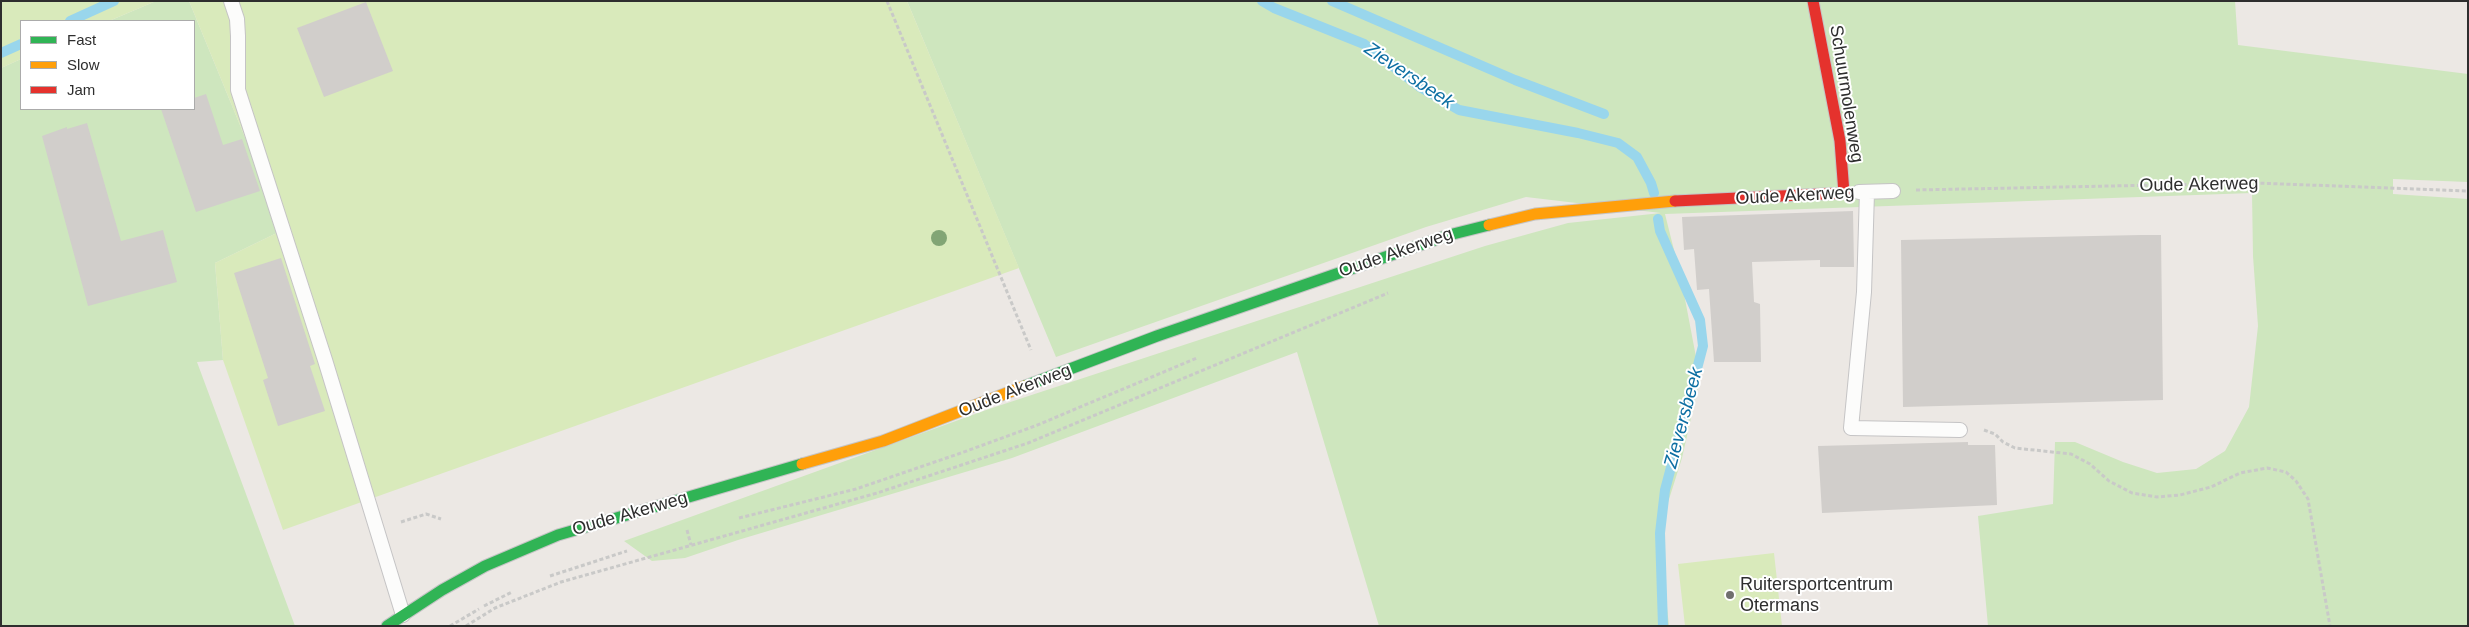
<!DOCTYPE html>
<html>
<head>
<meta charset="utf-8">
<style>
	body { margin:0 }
	#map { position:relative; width:2469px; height:627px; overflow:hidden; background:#ece8e4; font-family:Arial,sans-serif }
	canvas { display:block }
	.frame { position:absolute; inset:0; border:2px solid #2e2e2e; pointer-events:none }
	.legend { position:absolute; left:20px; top:20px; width:175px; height:90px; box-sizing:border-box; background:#fff; border:1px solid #ababab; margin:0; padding:6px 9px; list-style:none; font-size:15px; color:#2e2e2e }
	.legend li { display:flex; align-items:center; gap:10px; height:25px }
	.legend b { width:25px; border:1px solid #ababab }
</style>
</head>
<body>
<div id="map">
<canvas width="2469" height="627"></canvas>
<div class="frame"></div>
<ul class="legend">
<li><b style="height:6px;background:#30b455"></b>Fast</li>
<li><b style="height:6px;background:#ff9f0a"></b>Slow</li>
<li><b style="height:6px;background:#e5322d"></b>Jam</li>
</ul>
</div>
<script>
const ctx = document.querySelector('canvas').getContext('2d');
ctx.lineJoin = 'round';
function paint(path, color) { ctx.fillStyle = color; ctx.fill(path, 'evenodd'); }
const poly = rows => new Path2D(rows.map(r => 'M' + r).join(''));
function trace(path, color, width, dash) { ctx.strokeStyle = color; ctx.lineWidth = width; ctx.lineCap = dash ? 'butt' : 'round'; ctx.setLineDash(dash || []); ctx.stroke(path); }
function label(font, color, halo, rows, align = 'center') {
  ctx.font = font + ' Arial,sans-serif'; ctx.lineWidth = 4; ctx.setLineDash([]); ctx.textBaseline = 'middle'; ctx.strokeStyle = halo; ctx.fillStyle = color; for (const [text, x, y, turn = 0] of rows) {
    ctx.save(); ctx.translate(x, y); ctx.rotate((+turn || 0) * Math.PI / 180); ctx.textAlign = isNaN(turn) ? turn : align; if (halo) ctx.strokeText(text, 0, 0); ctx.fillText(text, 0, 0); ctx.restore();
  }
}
const green = poly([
	[156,1,189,1,283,230,215,263,223,360,197,362,295,626,1,626,1,68,21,59,21,109,194,109,194,21,109,21],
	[907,1,2235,1,2238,45,2468,74,2468,182,2393,179,2393,194,2468,199,2468,626,1988,626,1978,516,2053,504,2055,442,2075,442,2123,462,2157,473,2196,469,2225,451,2249,407,2258,326,2253,256,2252,193,1665,214,1681,278,1700,378,1682,458,1659,531,1669,626,1379,626,1297,352,1012,458,738,540,685,558,652,561,624,541,989,409,1485,246,1568,223,1661,213,1526,197,1426,227,1056,357]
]);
const pitch = poly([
	[1,1,156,1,109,21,21,21,21,59,1,68],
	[189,1,907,1,1019,268,283,530,223,360,215,263,283,230],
	[1774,553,1782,626,1685,626,1678,564]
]);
const stream = poly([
	[1262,1,1274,8,1364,44,1420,87,1459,110,1578,133,1618,143,1637,157,1651,183,1654,193],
	[1332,1,1515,80,1604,114],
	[70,21,114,1],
	[1,53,21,44],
	[1658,219,1660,231,1700,320,1703,346,1665,490,1660,533,1663,626]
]);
const building = poly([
	[366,2,393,71,324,97,297,28],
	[206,94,223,145,242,139,260,191,196,212,161,109,194,109,194,98],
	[87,123,121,241,163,230,177,282,88,306,42,136,67,127,67,129],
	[1853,211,1854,267,1820,267,1820,260,1752,262,1754,302,1760,304,1761,362,1714,362,1709,289,1697,290,1694,249,1684,250,1682,217],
	[2141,235,2161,235,2163,400,1903,407,1901,240],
	[281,258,315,364,310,366,325,411,278,426,263,380,268,378,234,273],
	[1968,442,1968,445,1995,445,1997,505,1822,513,1818,446]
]);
const path = poly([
	[887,1,1031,350],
	[1916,190,2256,183,2468,191],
	[1984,430,1995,434,2003,442,2015,448,2071,454,2090,464,2109,481,2132,493,2157,497,2180,495,2211,487,2240,473,2267,468,2286,472,2296,481,2308,499,2330,626],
	[739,518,856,489,961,453,1035,426,1197,358],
	[401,522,426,514,441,519],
	[687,530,691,545],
	[550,576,627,551],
	[484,606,512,592],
	[450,626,479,609],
	[466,626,495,608,561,582,877,493,1028,443,1388,293]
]);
const lane = poly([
	[231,1,237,19,238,36,238,90,325,360,403,615],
	[1859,192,1893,191],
	[1867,192,1864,292,1851,428,1960,430]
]);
const fast = poly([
	[1025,386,1157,336,1449,235,1489,225],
	[387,626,442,590,485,566,558,535,802,464]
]);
const slow = poly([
	[1489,225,1535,214,1675,201],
	[802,464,883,441,1025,386]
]);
const jam = poly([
	[1675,201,1844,193,1840,141,1813,1]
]);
const trees = [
	[939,238]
];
const markers = [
	[1730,595,5,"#706f6e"]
];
const streetNames = [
	["Schuurmolenweg",1846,94,81],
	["Oude Akerweg",2199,185,-1],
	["Oude Akerweg",1795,196,-3],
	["Oude Akerweg",1396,253,-19],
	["Oude Akerweg",1015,391,-21],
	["Oude Akerweg",630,514,-16]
];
const poiNames = [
	["Ruitersportcentrum",1740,585],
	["Otermans",1740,606]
];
const waterNames = [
	["Zieversbeek",1409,76,34],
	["Zieversbeek",1684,418,-75]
];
paint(green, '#cee6be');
paint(pitch, '#d9eabb');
trace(stream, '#99d6ec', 10);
paint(building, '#d1cecb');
trace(lane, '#c5c4c5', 16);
trace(fast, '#c5c4c5', 13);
trace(slow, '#c5c4c5', 13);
trace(jam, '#c5c4c5', 13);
trace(path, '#c9c9c8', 3, [4, 2.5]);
trace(lane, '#fcfcfb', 14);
trace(fast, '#30b455', 11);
trace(slow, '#ff9f0a', 11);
trace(jam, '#e5322d', 11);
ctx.fillStyle = '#82a575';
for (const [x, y] of trees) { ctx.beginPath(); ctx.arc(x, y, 8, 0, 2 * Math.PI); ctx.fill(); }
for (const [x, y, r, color] of markers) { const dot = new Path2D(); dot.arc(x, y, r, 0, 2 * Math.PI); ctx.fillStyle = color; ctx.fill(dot); trace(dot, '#fff', 2); }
label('18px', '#2e2e2e', '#fff', streetNames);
label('18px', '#2e2e2e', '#fff', poiNames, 'left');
label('italic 19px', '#0d6fa3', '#fff', waterNames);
</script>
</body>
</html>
